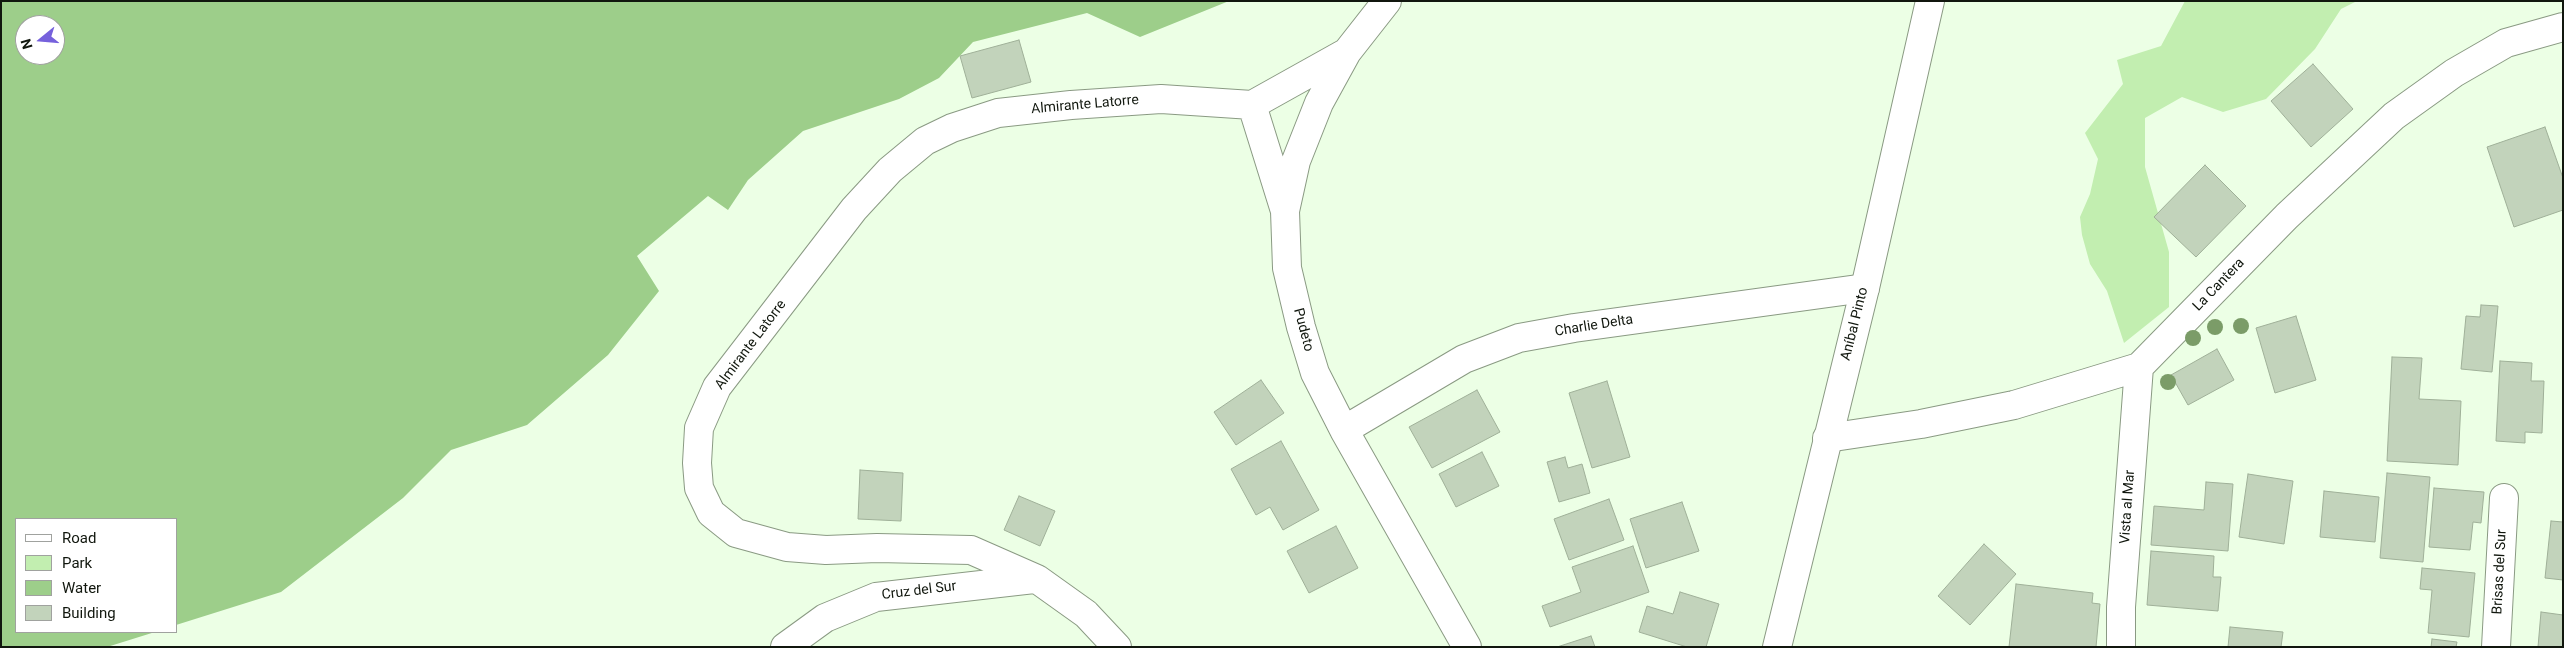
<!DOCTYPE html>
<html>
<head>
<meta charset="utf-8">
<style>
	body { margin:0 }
	#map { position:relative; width:2564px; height:648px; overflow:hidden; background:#ecffe5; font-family:Roboto,sans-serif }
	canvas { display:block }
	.frame { position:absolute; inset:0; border:2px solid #11170e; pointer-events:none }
	.legend { position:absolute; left:15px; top:518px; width:162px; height:115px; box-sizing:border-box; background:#fff; border:1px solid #a0a29f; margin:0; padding:6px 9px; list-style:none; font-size:15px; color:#11170e }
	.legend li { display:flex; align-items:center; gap:10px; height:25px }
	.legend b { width:25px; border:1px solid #a0a29f }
	.north { position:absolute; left:15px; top:15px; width:50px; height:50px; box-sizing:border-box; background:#fff; border:1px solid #a0a29f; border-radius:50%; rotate:253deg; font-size:14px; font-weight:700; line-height:20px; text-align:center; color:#11170e }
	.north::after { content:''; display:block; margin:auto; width:18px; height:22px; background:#7661dc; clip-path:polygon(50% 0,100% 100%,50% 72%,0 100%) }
</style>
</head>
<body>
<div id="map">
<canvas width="2564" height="648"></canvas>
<div class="frame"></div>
<ul class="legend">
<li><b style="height:6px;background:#fff"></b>Road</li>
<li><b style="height:14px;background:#c2eeb0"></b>Park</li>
<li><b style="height:14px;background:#9dce8a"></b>Water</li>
<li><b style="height:14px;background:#c2d3bb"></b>Building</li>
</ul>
<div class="north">N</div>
</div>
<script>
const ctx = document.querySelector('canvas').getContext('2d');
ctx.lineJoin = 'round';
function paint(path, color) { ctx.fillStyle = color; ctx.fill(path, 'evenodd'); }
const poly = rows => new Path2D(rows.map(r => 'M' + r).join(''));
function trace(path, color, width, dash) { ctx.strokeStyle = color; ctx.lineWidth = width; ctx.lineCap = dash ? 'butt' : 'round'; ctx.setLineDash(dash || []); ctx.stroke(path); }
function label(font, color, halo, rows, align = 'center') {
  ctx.font = font + ' Roboto,sans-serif'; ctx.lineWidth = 5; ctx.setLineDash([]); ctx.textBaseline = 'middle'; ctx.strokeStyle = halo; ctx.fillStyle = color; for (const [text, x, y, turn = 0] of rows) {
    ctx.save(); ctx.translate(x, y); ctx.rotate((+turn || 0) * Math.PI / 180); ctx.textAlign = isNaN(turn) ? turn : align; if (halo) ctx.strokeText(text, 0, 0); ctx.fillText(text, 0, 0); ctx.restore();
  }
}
const green = poly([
	[2185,1,2357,1,2341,9,2315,49,2266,99,2223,112,2182,97,2145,118,2145,167,2169,252,2169,307,2124,343,2107,291,2090,264,2082,235,2080,217,2090,194,2098,159,2085,133,2123,84,2117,60,2161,46]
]);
const water = poly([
	[1,1,1229,1,1140,37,1087,13,973,42,939,78,899,99,803,131,748,180,728,210,708,196,637,256,659,291,608,355,527,425,451,450,403,498,281,592,176,625,176,519,16,519,16,632,155,632,107,647,1,647],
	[25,25,55,25,55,55,25,55]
]);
const building = poly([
	[1019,40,1031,82,972,98,960,56,1019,40],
	[2313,64,2353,109,2311,147,2271,101,2313,64],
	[2545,127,2563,178,2563,210,2514,227,2487,147,2545,127],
	[2205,165,2246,206,2196,257,2154,217,2205,165],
	[2481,305,2498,306,2492,372,2461,369,2466,316,2480,317,2481,305],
	[2296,316,2316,380,2275,393,2256,328,2296,316],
	[2217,349,2234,380,2188,405,2171,375,2217,349],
	[2392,357,2422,358,2419,399,2461,401,2458,465,2387,461,2392,357],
	[2500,361,2532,363,2531,381,2544,381,2542,433,2525,432,2525,443,2496,441,2500,361],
	[1261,380,1284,413,1236,445,1214,412,1261,380],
	[1607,381,1630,457,1592,468,1569,393,1607,381],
	[1477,390,1500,432,1432,468,1409,427,1477,390],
	[1281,441,1319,510,1283,530,1270,507,1256,515,1231,469,1281,441],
	[1482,452,1499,486,1456,507,1439,474,1482,452],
	[1565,457,1568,468,1582,464,1590,493,1559,502,1547,462,1565,457],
	[860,470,903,473,901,521,858,519,860,470],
	[2387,473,2430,477,2423,562,2380,558,2387,473],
	[2248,474,2293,481,2284,544,2239,537,2248,474],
	[2206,482,2233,484,2228,551,2151,545,2154,506,2204,510,2206,482],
	[2434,488,2484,492,2481,523,2473,522,2470,550,2429,547,2434,488],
	[2324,491,2379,497,2375,542,2320,537,2324,491],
	[1019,496,1055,511,1040,546,1004,530,1019,496],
	[1609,499,1624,540,1569,560,1554,519,1609,499],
	[1682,502,1699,551,1646,568,1630,519,1682,502],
	[2551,521,2563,522,2563,580,2545,578,2551,521],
	[1336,526,1358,568,1309,593,1287,551,1336,526],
	[1984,544,2016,574,1970,625,1938,596,1984,544],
	[1633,546,1649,592,1550,627,1542,606,1581,592,1572,567,1633,546],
	[2151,551,2214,556,2213,577,2221,577,2218,611,2147,605,2151,551],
	[2422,568,2475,573,2469,637,2428,633,2432,590,2420,589,2422,568],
	[2016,584,2093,593,2092,603,2100,604,2096,647,2009,647,2016,584],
	[1680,592,1719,604,1706,647,1687,647,1639,632,1647,606,1673,614,1680,592],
	[2541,612,2563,615,2563,647,2538,647,2541,612],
	[2230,627,2283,632,2281,647,2228,647,2230,627],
	[1591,636,1595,647,1557,647,1591,636],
	[2432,639,2457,642,2456,647,2431,647,2432,639]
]);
const minor = poly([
	[1387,1,1347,52,1319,103,1296,161,1285,211,1287,268,1301,327,1315,373,1344,430,1467,647],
	[1252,105,1285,211],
	[1344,430,1464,359,1519,338,1574,328,1865,288],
	[1827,438,1921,424,2014,405,2139,367,2287,216,2394,116,2454,73,2506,43,2563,27],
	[785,647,825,618,876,597,1034,579],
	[1117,647,1086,614,1037,579,971,550,877,548,826,550,787,547,736,533,711,513,699,488,697,463,699,428,717,387,854,209,890,170,925,141,952,128,998,113,1071,105,1161,99,1252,105,1347,52],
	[2121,647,2121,607,2139,367],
	[2496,647,2504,498]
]);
const primary = poly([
	[1777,647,1865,288,1930,1]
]);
const trees = [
	[2241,326],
	[2215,327],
	[2193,338],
	[2168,382]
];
const streetNames = [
	["Almirante Latorre",1085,105,-5],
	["La Cantera",2219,285,-46],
	["Aníbal Pinto",1855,324,-76],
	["Charlie Delta",1594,326,-9],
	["Pudeto",1303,330,75],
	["Almirante Latorre",751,345,-53],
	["Vista al Mar",2128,507,-86],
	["Brisas del Sur",2500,572,-87],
	["Cruz del Sur",919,591,-7]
];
paint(green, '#c2eeb0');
paint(water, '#9dce8a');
paint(building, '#c2d3bb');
trace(building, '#9fb098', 1);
trace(minor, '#8a9a83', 30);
trace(primary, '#8a9a83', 30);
trace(minor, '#fff', 28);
trace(primary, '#fff', 28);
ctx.fillStyle = '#7b9c68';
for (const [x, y] of trees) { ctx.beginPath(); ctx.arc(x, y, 8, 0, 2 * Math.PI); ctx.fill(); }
label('14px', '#11170e', '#fff', streetNames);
</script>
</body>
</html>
